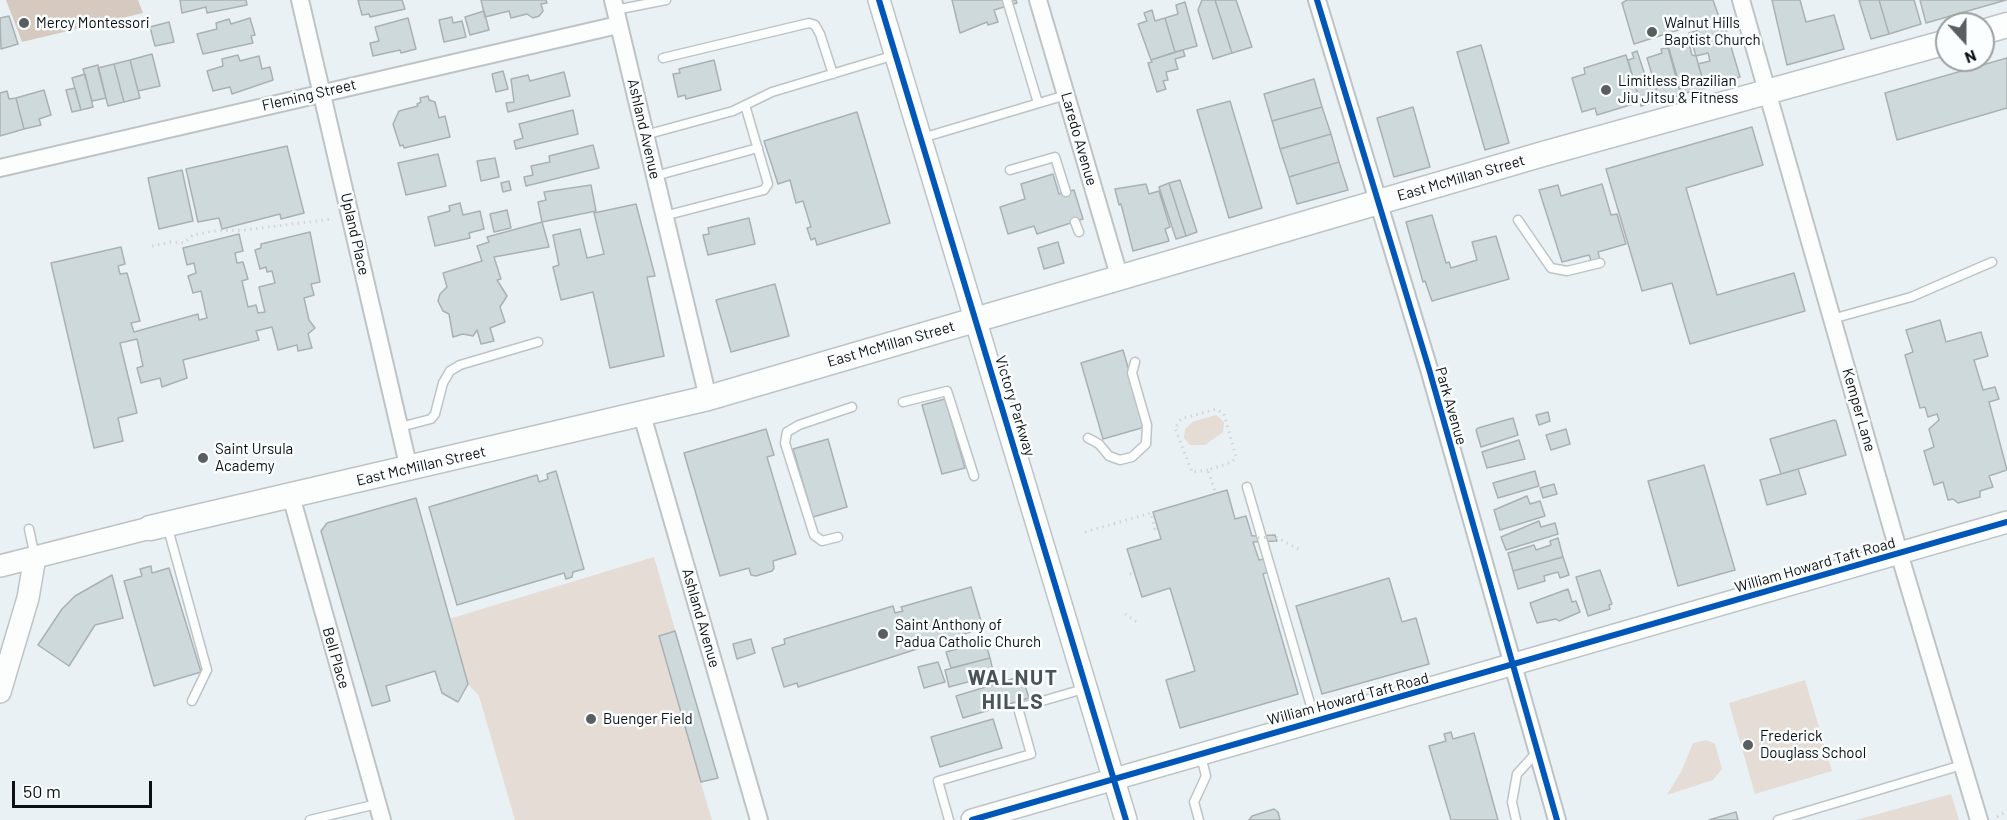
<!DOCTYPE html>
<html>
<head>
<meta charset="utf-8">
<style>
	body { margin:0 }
	#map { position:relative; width:2007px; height:820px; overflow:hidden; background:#e9f1f4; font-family:Barlow,sans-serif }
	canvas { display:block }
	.north { position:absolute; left:1935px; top:12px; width:60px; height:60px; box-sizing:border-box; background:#fbfeff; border:2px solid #9b9fa0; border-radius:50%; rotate:159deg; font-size:16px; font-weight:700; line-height:24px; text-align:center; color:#0c1012 }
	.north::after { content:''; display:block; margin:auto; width:21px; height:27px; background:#595f61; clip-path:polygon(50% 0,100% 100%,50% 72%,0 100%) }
	.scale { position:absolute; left:12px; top:781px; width:140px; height:27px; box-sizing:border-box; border:3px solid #0c1012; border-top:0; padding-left:8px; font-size:18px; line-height:21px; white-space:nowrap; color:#0c1012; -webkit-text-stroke:4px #fbfeff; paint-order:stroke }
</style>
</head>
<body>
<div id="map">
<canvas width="2007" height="820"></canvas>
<div class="north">N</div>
<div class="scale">50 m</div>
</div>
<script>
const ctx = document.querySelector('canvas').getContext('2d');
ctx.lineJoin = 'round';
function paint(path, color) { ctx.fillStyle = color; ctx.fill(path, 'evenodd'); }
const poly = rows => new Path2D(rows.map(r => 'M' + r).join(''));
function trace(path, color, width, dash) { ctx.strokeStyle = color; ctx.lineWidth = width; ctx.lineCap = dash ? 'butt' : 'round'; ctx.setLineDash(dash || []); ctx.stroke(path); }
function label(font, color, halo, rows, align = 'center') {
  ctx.font = font + ' Barlow,sans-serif'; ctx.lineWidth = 5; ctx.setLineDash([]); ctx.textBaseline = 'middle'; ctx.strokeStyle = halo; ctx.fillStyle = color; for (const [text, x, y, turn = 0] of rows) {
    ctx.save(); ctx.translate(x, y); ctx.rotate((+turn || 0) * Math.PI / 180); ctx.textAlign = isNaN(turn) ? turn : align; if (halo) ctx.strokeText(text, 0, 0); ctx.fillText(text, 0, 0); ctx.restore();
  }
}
const green = poly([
	[1216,415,1224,422,1223,432,1205,445,1190,445,1184,438,1185,429,1192,422],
	[654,557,718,778,701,783,712,820,515,820,479,696,468,684,449,619],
	[1805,680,1832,771,1755,794,1729,703],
	[1706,740,1715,744,1722,769,1713,780,1667,795,1681,772,1693,743],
	[1951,794,1959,820,1856,820]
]);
const forest = poly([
	[6,0,138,0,143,13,22,42]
]);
const building = poly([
	[180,0,246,0,247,5,207,13,206,7,182,13,180,0],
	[358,0,402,0,405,9,370,17,369,14,362,15,358,0],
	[481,0,546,0,547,3,541,4,543,11,539,16,533,18,527,14,511,18,509,11,485,17,481,0],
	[952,0,1016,0,1017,3,994,10,998,22,988,25,987,22,960,33,952,0],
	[1202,0,1215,0,1232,53,1213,59,1198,10,1202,0],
	[1215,0,1236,0,1252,47,1232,53,1215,0],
	[1627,0,1713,0,1719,17,1634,44,1622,3,1627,0],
	[1772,0,1800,0,1806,22,1834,15,1844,49,1787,65,1772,0],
	[1859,0,1879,0,1889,34,1871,39,1859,0],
	[1879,0,1914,0,1921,24,1889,34,1879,0],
	[1920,0,2006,0,1926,23,1920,0],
	[1185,2,1197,46,1175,52,1165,18,1178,14,1176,5,1185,2],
	[1152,10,1155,21,1165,18,1175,52,1151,60,1138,24,1147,21,1144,13,1152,10],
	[484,11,489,30,470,35,465,17,484,11],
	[9,16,18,44,1,49,0,18,9,16],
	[452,17,453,23,462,21,466,37,444,42,439,20,452,17],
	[250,18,255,35,251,36,253,43,203,54,197,34,217,29,216,23,229,19,231,24,250,18],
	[408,18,416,49,401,53,400,50,373,56,370,43,379,41,375,27,408,18],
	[169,22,174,42,155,46,150,27,169,22],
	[1724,23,1740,77,1705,88,1698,64,1710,61,1708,53,1696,56,1689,33,1724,23],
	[1688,40,1692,55,1696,56,1705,88,1682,94,1668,45,1688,40],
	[1481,45,1509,143,1485,150,1457,52,1481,45],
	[1668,48,1681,95,1660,101,1647,58,1662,53,1661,49,1668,48],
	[1183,50,1185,56,1175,59,1178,69,1166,72,1168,80,1163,81,1166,89,1157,92,1148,63,1152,62,1151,60,1183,50],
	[1637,51,1648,84,1654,82,1660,101,1641,106,1628,60,1634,58,1632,53,1637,51],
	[152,54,160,86,138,91,130,60,152,54],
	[238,55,240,61,259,56,262,69,270,67,273,80,232,94,230,87,213,91,207,71,223,66,222,59,238,55],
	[1626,55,1640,102,1597,115,1595,108,1582,112,1572,78,1585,74,1584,68,1626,55],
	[2007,58,2007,108,1897,140,1885,93,2007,58],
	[130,60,140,98,124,102,114,64,130,60],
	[714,60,721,90,686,99,685,95,678,97,673,74,680,73,679,69,714,60],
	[114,64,124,102,108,106,98,68,114,64],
	[98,65,106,98,92,101,83,69,98,65],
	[503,71,508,89,496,92,492,74,503,71],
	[564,72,570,96,508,112,506,103,514,102,511,79,528,75,530,81,564,72],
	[85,74,93,107,81,110,72,78,85,74],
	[1314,79,1322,107,1272,121,1264,94,1314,79],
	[75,88,81,110,72,112,66,90,75,88],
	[44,90,51,115,39,119,41,125,24,129,16,98,44,90],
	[7,91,9,99,16,98,24,129,0,136,0,93,7,91],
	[428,96,429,100,435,102,439,118,445,116,450,137,404,148,403,145,400,146,393,124,399,111,418,106,417,104,421,102,420,98,428,96],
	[1230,101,1262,208,1229,218,1197,110,1230,101],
	[1322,107,1331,134,1280,149,1272,121,1322,107],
	[1413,107,1430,167,1394,177,1377,118,1413,107],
	[573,110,578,134,516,149,514,141,523,138,519,124,573,110],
	[857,112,890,223,817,245,815,238,811,240,807,228,811,227,803,201,796,203,790,180,778,184,764,141,857,112],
	[1752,127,1763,165,1686,188,1717,295,1794,273,1805,311,1690,344,1672,283,1642,291,1606,169,1752,127],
	[1331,134,1339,162,1289,177,1280,149,1331,134],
	[593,145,599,168,526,186,524,177,533,175,531,166,550,162,549,156,593,145],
	[287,146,304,213,281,219,280,214,222,229,219,218,198,222,186,169,287,146],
	[438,154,446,186,406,195,398,163,438,154],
	[495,158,499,177,481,181,477,161,495,158],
	[1339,162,1348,190,1297,204,1289,177,1339,162],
	[182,170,193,221,159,229,148,178,182,170],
	[1053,174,1059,194,1074,190,1083,219,1037,234,1034,226,1008,234,1000,207,1025,199,1021,184,1053,174],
	[1180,180,1197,232,1186,236,1169,183,1180,180],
	[509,181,511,190,503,192,501,183,509,181],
	[1169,183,1186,236,1176,239,1159,187,1169,183],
	[1146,184,1149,194,1159,191,1170,227,1165,229,1169,241,1133,251,1121,204,1119,205,1115,189,1146,184],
	[1602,184,1611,215,1617,214,1626,244,1598,252,1600,261,1592,263,1589,255,1562,262,1539,190,1558,185,1561,196,1602,184],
	[591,185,596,211,542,222,538,202,546,200,544,192,591,185],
	[460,203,463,215,480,211,484,229,469,233,470,238,435,246,428,217,450,211,449,206,460,203],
	[636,204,655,276,647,277,664,356,610,368,593,292,561,300,553,267,559,265,553,235,580,229,587,258,604,254,594,213,636,204],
	[507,210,511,228,494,232,490,214,507,210],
	[1432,215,1446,263,1449,262,1451,268,1477,260,1472,242,1496,236,1509,279,1432,301,1425,281,1423,282,1406,222,1432,215],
	[749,218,755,244,708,255,703,235,709,234,708,228,749,218],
	[542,222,549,247,494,257,501,279,497,280,507,296,500,307,505,322,490,328,494,341,481,344,477,330,473,336,463,334,453,337,449,314,443,311,438,301,440,294,447,287,443,273,482,261,477,246,489,242,487,237,542,222],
	[310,232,320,282,311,284,314,295,304,298,309,320,315,328,308,334,312,348,298,351,297,345,278,350,272,327,256,331,259,340,183,360,187,378,162,387,160,378,141,383,137,368,143,366,137,339,120,343,137,413,118,418,123,441,94,448,51,263,121,247,125,264,118,266,120,274,127,273,140,321,131,323,134,332,198,314,199,320,207,318,201,291,193,293,188,276,196,273,194,263,187,265,183,248,239,234,243,251,235,253,237,263,243,262,248,279,242,281,248,307,256,305,258,313,265,312,259,287,275,283,272,271,267,272,266,267,260,269,255,250,261,248,261,244,310,232],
	[1058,242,1064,263,1044,269,1038,248,1058,242],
	[775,284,789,336,731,352,716,300,775,284],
	[1940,320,1946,342,1981,332,1988,356,1974,360,1983,390,1995,387,1999,399,1989,402,2007,470,1989,476,1993,487,1980,491,1980,497,1958,503,1953,499,1948,500,1943,482,1934,485,1924,451,1934,447,1929,429,1939,420,1937,414,1928,417,1925,407,1920,408,1905,355,1913,352,1906,330,1940,320],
	[1123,350,1145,427,1103,439,1081,363,1123,350],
	[945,399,965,468,942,474,922,405,945,399],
	[1548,412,1550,421,1539,425,1536,415,1548,412],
	[1513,418,1518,435,1481,447,1476,430,1478,428,1513,418],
	[1834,420,1836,421,1846,455,1781,474,1770,439,1834,420],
	[766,429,774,455,767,457,796,554,773,561,774,568,772,571,756,576,751,575,749,568,720,576,684,453,766,429],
	[1566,429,1570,444,1551,450,1546,435,1566,429],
	[828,439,847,507,813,517,793,449,828,439],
	[1519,440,1525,459,1487,468,1482,452,1519,440],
	[1704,465,1735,570,1678,586,1648,481,1704,465],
	[1798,469,1806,494,1767,505,1760,480,1798,469],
	[556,471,584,569,573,572,572,577,566,579,564,573,457,605,429,507,537,475,539,482,548,479,547,474,556,471],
	[1535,471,1539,486,1498,498,1493,483,1535,471],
	[1554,484,1557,494,1543,498,1540,488,1554,484],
	[1227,490,1235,519,1246,516,1252,536,1275,535,1277,541,1253,542,1259,560,1264,559,1268,572,1263,574,1298,694,1180,728,1166,680,1195,671,1187,644,1170,588,1142,597,1127,549,1161,539,1153,512,1227,490],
	[1527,496,1530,504,1540,501,1545,516,1500,530,1494,510,1527,496],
	[416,498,468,684,458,702,442,693,435,671,386,686,390,701,372,706,321,531,327,523,416,498],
	[1539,521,1541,527,1555,523,1558,534,1506,550,1501,537,1539,521],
	[1558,538,1563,557,1513,571,1508,553,1534,545,1536,550,1551,545,1550,541,1558,538],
	[1563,557,1569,575,1560,578,1558,572,1544,576,1545,581,1518,589,1513,571,1563,557],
	[151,566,152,573,169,568,201,672,154,686,124,581,142,576,140,569,151,566],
	[1600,570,1612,604,1609,605,1610,609,1588,616,1576,577,1600,570],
	[112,575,123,618,95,625,69,666,38,645,62,609,75,596,112,575],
	[1389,578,1402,622,1416,618,1429,664,1322,694,1296,606,1389,578],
	[971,587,983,628,798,687,797,683,784,687,772,648,785,644,784,639,893,606,895,613,903,611,901,607,971,587],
	[1568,589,1572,602,1576,601,1580,612,1559,621,1556,619,1537,623,1530,603,1568,589],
	[675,631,718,778,701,782,659,636,675,631],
	[751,639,755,653,737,659,733,644,751,639],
	[985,641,990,658,951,668,946,652,985,641],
	[990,658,994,675,949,687,945,670,990,658],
	[938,662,945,682,924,688,918,667,938,662],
	[1022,676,1029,698,963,718,956,696,1022,676],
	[993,719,1002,748,940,767,931,737,993,719],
	[1451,732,1453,739,1474,733,1498,820,1451,820,1429,746,1446,741,1444,734,1451,732],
	[1274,809,1278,812,1280,820,1249,820,1252,816,1274,809],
	[1736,812,1738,820,1709,820,1736,812]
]);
const path = poly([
	[152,246,171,242,184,243,193,235,214,231,245,230,332,219],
	[1208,470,1192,472,1175,428,1181,419,1216,409,1224,414,1236,457,1232,462,1208,470,1232,544],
	[1085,532,1151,513,1155,529,1158,528],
	[1276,537,1300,550],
	[1224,550,1223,547,1248,540],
	[1130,574,1134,573],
	[1125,614,1138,623],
	[1997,817,2007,811]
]);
const service = poly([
	[1007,0,1038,103],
	[615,10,666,0],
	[663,58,809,23,815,25,820,34,833,74],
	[645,135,733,111,772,92,895,55],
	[922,138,1066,95],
	[1010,170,1055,157,1066,192],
	[655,176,758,148],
	[664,216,764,190,768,184,745,105],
	[1518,220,1551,268,1567,271,1600,263],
	[1075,222,1079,232],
	[1832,319,1911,297,1992,262],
	[903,402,947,391,974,476],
	[400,427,431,419,435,414,443,383,450,371,460,365,538,342],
	[1088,438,1099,444,1109,456,1120,460,1132,457,1146,444,1147,425,1132,373,1135,362],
	[1247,487,1315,720],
	[167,525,207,670,192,701],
	[29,529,35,557],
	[838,537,822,541,814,535,785,443,787,432,799,425,852,407],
	[310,820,377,804],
	[949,820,938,781,1031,754,1018,708,1087,688],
	[1199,820,1194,802,1206,776,1201,756],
	[1516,820,1512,802,1517,774,1538,751],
	[1778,820,1962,765]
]);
const minor = poly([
	[300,0,409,469],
	[613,0,708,398],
	[1038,0,1120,279],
	[1317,0,1429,369,1557,820],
	[1741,0,1899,553,1979,820],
	[0,168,618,25],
	[642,415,759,820],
	[291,496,382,820]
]);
const tertiary = poly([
	[879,0,1126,820],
	[0,566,150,528],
	[0,692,28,598,35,557],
	[972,820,2007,522]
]);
const secondary = poly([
	[1983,32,2007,25],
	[150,528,708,398,1543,154,1947,42]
]);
const pathBridge = poly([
	[1252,538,1276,537]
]);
const cycleway = poly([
	[879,0,1126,820],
	[1317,0,1429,369,1557,820],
	[972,820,2007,522]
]);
const markers = [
	[24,23,6,"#595f61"],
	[1652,32,6,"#595f61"],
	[1606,90,6,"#595f61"],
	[203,458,6,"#595f61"],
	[883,634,6,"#595f61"],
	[591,719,6,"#595f61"],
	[1748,745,6,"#595f61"]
];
const poiNames = [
	["Mercy Montessori",36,23],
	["Walnut Hills",1664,23],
	["Baptist Church",1664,40],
	["Limitless Brazilian",1618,81],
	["Jiu Jitsu & Fitness",1618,98],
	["Saint Ursula",215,449],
	["Academy",215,466],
	["Saint Anthony of",895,625],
	["Padua Catholic Church",895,642],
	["Buenger Field",603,719],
	["Frederick",1760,736],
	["Douglass School",1760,753]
];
const streetNames = [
	["Fleming Street",309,95,-13],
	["Ashland Avenue",644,129,77],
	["Laredo Avenue",1079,139,74],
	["East McMillan Street",1461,178,-16],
	["Upland Place",355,234,77],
	["East McMillan Street",891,344,-16],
	["Victory Parkway",1015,406,73],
	["Park Avenue",1451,406,74],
	["Kemper Lane",1859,410,74],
	["East McMillan Street",421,466,-13],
	["William Howard Taft Road",1815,565,-16],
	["Ashland Avenue",701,618,74],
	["Bell Place",336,658,74],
	["William Howard Taft Road",1348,699,-15]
];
const districtNames = [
	["WALNUT",1013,678],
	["HILLS",1013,702]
];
paint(green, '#e4dcd5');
paint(forest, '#d6cac0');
paint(building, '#ced9dc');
trace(building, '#abb1b3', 1.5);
trace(service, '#bec4c6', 11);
trace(minor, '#bec4c6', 20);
trace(tertiary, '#bec4c6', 24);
trace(secondary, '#bec4c6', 27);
trace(path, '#d4d6d6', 3, [1.5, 4.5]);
trace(service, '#fcfdfd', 8);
trace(minor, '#fcfdfd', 16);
trace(tertiary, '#fcfdfd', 21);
trace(secondary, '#fcfdfd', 24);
trace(pathBridge, '#d4d6d6', 3, [1.5, 4.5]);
trace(cycleway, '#0057b8', 6);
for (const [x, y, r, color] of markers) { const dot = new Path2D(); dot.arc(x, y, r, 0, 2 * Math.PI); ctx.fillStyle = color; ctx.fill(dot); trace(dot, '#fbfeff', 2); }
label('15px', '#0c1012', '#fbfeff', poiNames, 'left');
label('15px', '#0c1012', '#fbfeff', streetNames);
ctx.letterSpacing = '1.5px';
label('bold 21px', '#495458', '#fbfeff', districtNames);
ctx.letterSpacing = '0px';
</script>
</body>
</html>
